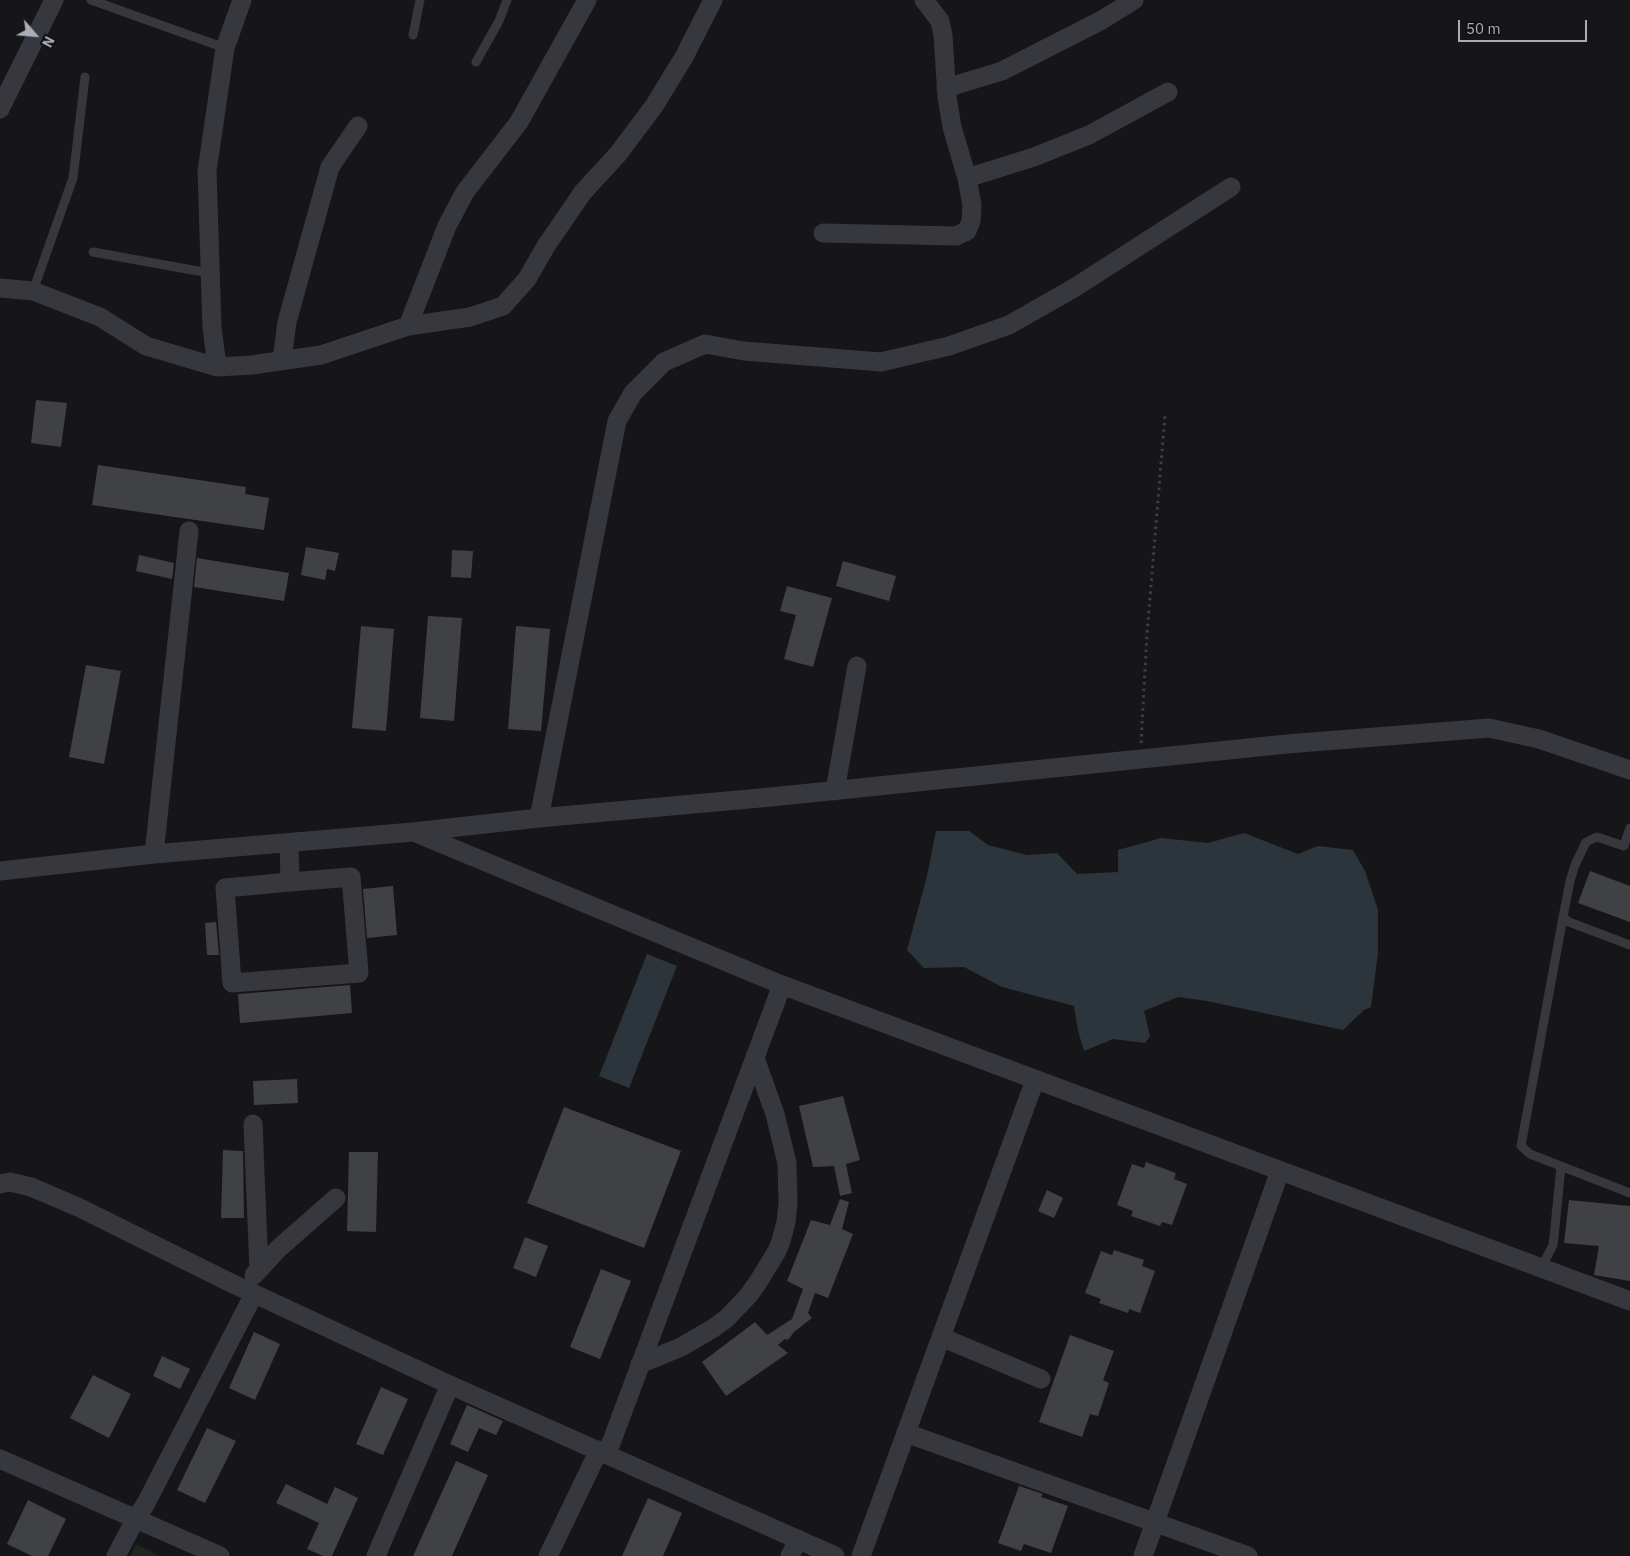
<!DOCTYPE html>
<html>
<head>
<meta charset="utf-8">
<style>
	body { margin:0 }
	#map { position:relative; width:1630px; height:1556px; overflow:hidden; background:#161618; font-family:"IBM Plex Sans",sans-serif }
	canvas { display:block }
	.north { position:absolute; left:10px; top:10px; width:50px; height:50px; -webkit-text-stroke:4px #111113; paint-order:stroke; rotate:117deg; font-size:14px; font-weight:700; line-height:20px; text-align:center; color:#a8adb8 }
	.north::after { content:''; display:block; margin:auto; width:18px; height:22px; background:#a8adb8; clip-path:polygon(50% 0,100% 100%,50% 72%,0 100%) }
	.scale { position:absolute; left:1458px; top:20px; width:129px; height:22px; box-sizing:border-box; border:2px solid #a8adb8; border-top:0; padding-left:6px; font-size:15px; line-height:18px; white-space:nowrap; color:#a8adb8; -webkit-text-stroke:4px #111113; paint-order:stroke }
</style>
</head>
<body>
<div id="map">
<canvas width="1630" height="1556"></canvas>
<div class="north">N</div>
<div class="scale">50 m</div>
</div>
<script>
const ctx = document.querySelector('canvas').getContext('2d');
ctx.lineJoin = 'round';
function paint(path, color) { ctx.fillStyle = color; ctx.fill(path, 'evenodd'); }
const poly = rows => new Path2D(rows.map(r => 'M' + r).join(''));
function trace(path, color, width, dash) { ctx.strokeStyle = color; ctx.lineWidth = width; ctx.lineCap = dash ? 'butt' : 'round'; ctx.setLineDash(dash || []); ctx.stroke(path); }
const green = poly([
	[136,1544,160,1556,130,1556]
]);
const water = poly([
	[936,831,969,831,988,845,1027,855,1057,853,1077,874,1118,872,1118,850,1161,838,1208,843,1244,833,1298,854,1318,846,1353,850,1365,871,1378,910,1378,953,1371,1007,1364,1010,1343,1030,1207,1001,1178,997,1144,1011,1150,1036,1145,1043,1113,1039,1084,1051,1078,1031,1074,1006,1002,987,964,967,924,968,907,950,927,876],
	[647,954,677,966,629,1088,599,1076]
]);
const building = poly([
	[36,400,67,403,61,447,31,443],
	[98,465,246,487,245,494,269,498,264,530,92,505],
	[306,547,339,553,335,571,327,569,325,580,301,575],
	[452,550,473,551,471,578,451,577],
	[139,555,174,563,172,579,136,571],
	[197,558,289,573,284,601,194,587],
	[843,561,896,576,889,601,836,586],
	[787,586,832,598,813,667,784,659,796,615,780,611],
	[428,616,462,618,454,721,420,718],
	[361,626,394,629,386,731,352,728],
	[516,626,550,629,541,731,508,729],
	[86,665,121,671,104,764,69,757],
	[1590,871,1630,886,1630,922,1578,903],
	[393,886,397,935,367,938,363,889],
	[216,922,219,955,207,955,205,923],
	[350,985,352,1013,240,1023,238,994],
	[297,1079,298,1103,254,1105,253,1081],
	[843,1096,860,1160,846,1164,852,1193,840,1196,834,1166,813,1167,799,1106],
	[564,1107,681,1151,644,1248,527,1203],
	[223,1150,243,1151,244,1218,221,1218],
	[349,1152,378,1152,376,1232,347,1231],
	[1146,1162,1176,1173,1174,1179,1187,1184,1172,1225,1162,1222,1160,1226,1131,1216,1133,1211,1117,1205,1132,1164,1144,1168],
	[1047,1190,1063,1198,1054,1218,1038,1211],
	[840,1199,849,1202,842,1229,853,1234,828,1298,815,1293,808,1313,812,1318,794,1332,788,1340,785,1339,778,1345,788,1353,726,1396,702,1362,755,1322,767,1335,792,1319,803,1289,787,1281,811,1220,830,1225],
	[1569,1200,1630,1206,1630,1281,1594,1275,1599,1246,1564,1243],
	[525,1237,548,1246,536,1277,513,1268],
	[1114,1250,1144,1260,1142,1266,1155,1271,1140,1313,1129,1309,1128,1313,1099,1303,1101,1299,1085,1293,1101,1251,1112,1255],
	[601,1269,631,1281,600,1359,570,1347],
	[254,1332,280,1344,255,1400,229,1388],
	[1070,1335,1114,1351,1103,1380,1109,1383,1098,1416,1090,1414,1082,1437,1039,1422],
	[162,1356,190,1369,180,1389,153,1376],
	[93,1375,131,1394,109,1438,70,1418],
	[381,1387,408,1399,383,1455,356,1444],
	[467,1405,503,1421,496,1435,479,1428,468,1452,450,1444],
	[207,1428,236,1441,205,1503,177,1490],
	[456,1461,488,1475,452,1556,413,1556],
	[286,1484,327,1504,335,1487,358,1498,332,1556,323,1556,307,1549,319,1523,276,1503],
	[1019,1486,1043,1494,1041,1497,1068,1506,1051,1553,1024,1544,1021,1551,998,1543],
	[648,1498,682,1513,663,1556,622,1556],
	[28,1500,66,1519,48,1556,32,1556,7,1544]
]);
const path = poly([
	[1141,743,1147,634,1165,415]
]);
const service = poly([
	[91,0,225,48],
	[413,35,420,0],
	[476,62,499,21,507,0],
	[93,252,209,273],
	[33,291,73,178,85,77],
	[1630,828,1624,846,1597,837,1586,842,1575,865,1570,881,1563,917,1521,1146,1530,1154,1630,1193],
	[1563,917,1569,922,1630,945],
	[1541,1268,1553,1245,1554,1237,1561,1166]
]);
const minor = poly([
	[946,88,1002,71,1102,20,1134,0],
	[0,109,54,0],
	[967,178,1034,157,1089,135,1168,92],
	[823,233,956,236,967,231,971,221,972,205,967,178,952,127,947,97,943,35,940,21,924,0],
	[0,288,33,291,100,317,146,346,217,367,252,365,321,355,408,326,470,317,503,306,527,279,546,246,583,192,618,154,654,106,684,57,713,0],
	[408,326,447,226,465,192,519,122,587,0],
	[282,360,287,322,330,167,358,126],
	[217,367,212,327,207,171,225,48,242,0],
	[835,791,857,666],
	[539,818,617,421,633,393,664,362,705,344,744,351,881,362,949,346,1009,325,1074,288,1231,187],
	[416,833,782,985,1630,1301],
	[289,843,290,882,225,888,232,983,359,973,351,877,290,882],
	[154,854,189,531],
	[0,871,154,854,413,832,539,818,771,797,1287,744,1489,728,1539,739,1630,770],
	[253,1124,259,1269],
	[0,1184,10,1182,31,1187,78,1207,229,1282,450,1385,835,1556],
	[254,1275,278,1249,336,1198],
	[941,1337,1041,1379],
	[640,1364,681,1347,712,1329,726,1319,749,1295,760,1279,777,1251,781,1241,786,1222,788,1203,787,1163,775,1114,755,1058],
	[906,1433,1248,1556],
	[607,1454,782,985],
	[0,1459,220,1556],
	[116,1556,136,1518,145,1505,254,1294],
	[376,1556,450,1385],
	[548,1556,599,1450],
	[790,1556,798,1539],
	[861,1556,1035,1080],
	[1143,1556,1280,1171]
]);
paint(green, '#1e261f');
paint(water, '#2c353c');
paint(building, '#404145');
trace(path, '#3d3f44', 3, [2.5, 4]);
trace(service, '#37383d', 9);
trace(minor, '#37383d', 19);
</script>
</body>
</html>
